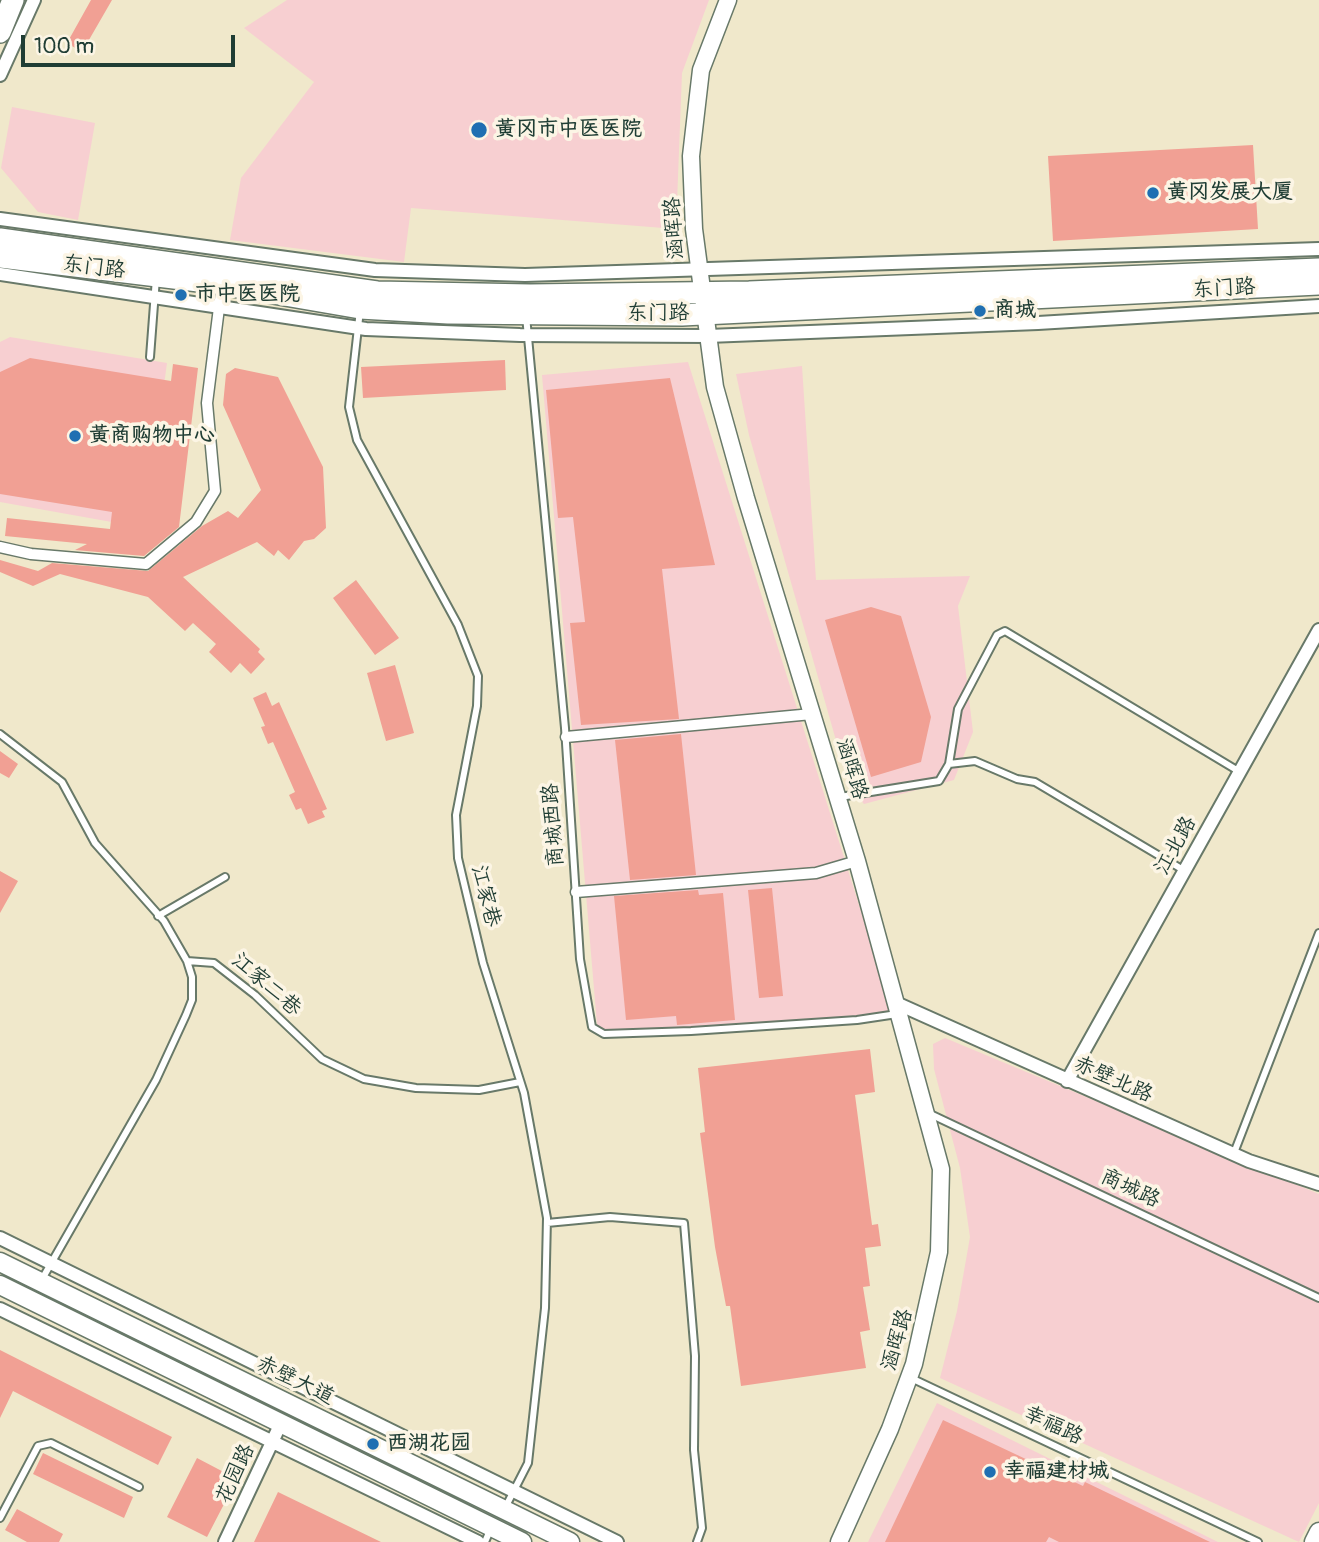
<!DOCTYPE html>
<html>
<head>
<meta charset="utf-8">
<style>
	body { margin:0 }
	#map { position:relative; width:1319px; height:1542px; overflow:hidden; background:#f0e8cb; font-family:Pangolin,sans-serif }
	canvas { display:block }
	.scale { position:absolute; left:21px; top:35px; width:214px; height:32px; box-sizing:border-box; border:4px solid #1f3d34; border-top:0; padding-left:9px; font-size:21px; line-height:24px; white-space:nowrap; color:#1f3d34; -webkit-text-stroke:5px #fcf5e5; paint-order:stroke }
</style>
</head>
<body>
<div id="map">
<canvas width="1319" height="1542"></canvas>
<div class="scale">100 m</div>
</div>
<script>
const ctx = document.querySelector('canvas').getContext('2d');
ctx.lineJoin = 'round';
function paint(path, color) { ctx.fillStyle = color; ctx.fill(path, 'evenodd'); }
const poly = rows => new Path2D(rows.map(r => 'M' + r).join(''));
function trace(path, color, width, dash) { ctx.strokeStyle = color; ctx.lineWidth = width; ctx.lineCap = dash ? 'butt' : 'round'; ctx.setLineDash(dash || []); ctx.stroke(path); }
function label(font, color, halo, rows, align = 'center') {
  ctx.font = font + ' Pangolin,"LXGW WenKai TC",sans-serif'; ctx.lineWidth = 7; ctx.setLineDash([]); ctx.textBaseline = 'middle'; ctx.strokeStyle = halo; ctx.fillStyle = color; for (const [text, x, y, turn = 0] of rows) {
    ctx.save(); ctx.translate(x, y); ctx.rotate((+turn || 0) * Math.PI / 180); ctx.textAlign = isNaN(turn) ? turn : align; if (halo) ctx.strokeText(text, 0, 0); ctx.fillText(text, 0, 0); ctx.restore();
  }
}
const built = poly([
	[287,0,709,0,682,73,676,229,411,208,404,262,230,240,241,178,314,82,244,28],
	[12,107,95,123,78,220,38,212,1,168],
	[10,337,167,363,146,518,134,526,0,502,0,342],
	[688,362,893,1013,598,1036,542,375],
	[802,366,816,580,970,576,958,606,973,732,954,780,864,804,849,786,749,435,736,374],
	[945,1038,1319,1194,1319,1503,1299,1542,940,1378,957,1311,970,1237,960,1168,934,1069,933,1044],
	[937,1403,1218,1542,868,1542]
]);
const building = poly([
	[91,0,112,0,82,52,67,43],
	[1253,145,1258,229,1053,241,1048,156],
	[30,358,171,381,173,364,198,368,179,527,144,556,75,550,87,544,5,536,7,518,110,529,112,512,0,494,0,372],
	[505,360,506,390,363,398,361,367],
	[235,368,278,377,323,467,326,528,314,539,304,541,289,560,278,550,274,556,257,542,183,577,260,649,258,652,265,659,251,674,240,663,231,673,209,652,216,644,193,623,185,631,148,597,60,574,33,586,0,572,0,560,38,571,52,563,148,571,202,526,228,511,238,518,261,490,223,405,226,374],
	[670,378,715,565,662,569,679,719,581,725,570,623,585,622,573,517,558,518,546,390],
	[356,580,399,638,375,655,333,598],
	[871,607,901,616,931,717,921,762,871,777,825,620],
	[395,665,414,733,386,741,367,673],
	[266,692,272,706,279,702,327,809,322,811,325,817,308,824,301,808,296,810,289,795,295,792,273,742,268,744,261,727,265,726,253,698],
	[681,734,696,875,630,880,615,740],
	[0,751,18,764,9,778,0,773],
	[0,871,18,881,0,913],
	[772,888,783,996,759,998,748,890],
	[698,890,699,895,723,893,735,1020,677,1025,676,1016,626,1020,614,896],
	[870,1049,875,1092,855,1095,872,1225,878,1224,881,1246,865,1248,870,1286,863,1287,870,1330,860,1332,866,1368,741,1386,730,1306,726,1306,715,1247,700,1133,705,1132,698,1068],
	[0,1350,172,1437,158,1465,13,1391,0,1418],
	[943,1420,1083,1486,1085,1482,1210,1542,1059,1542,1049,1537,1046,1542,885,1542],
	[43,1453,133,1497,124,1518,33,1474],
	[197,1458,237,1479,207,1537,167,1517],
	[278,1492,381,1542,254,1542],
	[17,1509,63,1534,59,1542,27,1542,5,1530]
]);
const service = poly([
	[360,310,349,407,357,440,458,625,478,676,477,706,456,815,458,858,483,963,524,1093,547,1218,545,1308,528,1463,505,1508],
	[526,316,565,728,580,959,592,1027,604,1034,691,1031,857,1020,897,1014],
	[150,357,156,278],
	[0,734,62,782,95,843,164,921,187,961,214,963,255,995,322,1059,364,1079,416,1088,479,1090,520,1082],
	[949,764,975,761,1017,779,1035,782,1185,871],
	[840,797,939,781,949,764,958,709,997,635,1005,631,1240,772],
	[158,916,225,877],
	[928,1113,1319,1298],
	[1234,1153,1319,933],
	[547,1223,610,1217,684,1223,695,1356,694,1450,702,1528,697,1542],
	[41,1281,156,1080,186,1015,192,1000,192,977,187,961],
	[911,1378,1258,1542],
	[0,1518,38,1446,51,1443,139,1487],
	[485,1542,491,1528]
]);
const pedestrian = poly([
	[0,547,31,554,146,564,196,522,215,491,207,403,222,284],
	[566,737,812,714],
	[576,892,816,873,857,861]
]);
const minor = poly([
	[0,75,34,0],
	[0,219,375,270,525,275,1319,249],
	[0,274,366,329,520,335,708,336,1038,323,1319,306],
	[896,1003,1249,1161,1319,1184],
	[1067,1081,1319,630],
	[0,1238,617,1542],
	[0,1309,478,1542],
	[225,1542,281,1423]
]);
const tertiary = poly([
	[728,0,701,70,691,156,694,229,715,387,746,498,857,861,941,1169,939,1252,914,1364,890,1429,839,1542]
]);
const secondary = poly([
	[0,1262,570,1542],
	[0,1285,522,1542],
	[1314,1542,1319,1532]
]);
const primary = poly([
	[0,32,13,0],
	[0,239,377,292,530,295,749,292,1319,269],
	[0,257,215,283,360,308,448,313,682,315,1319,284]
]);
const markers = [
	[479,130,9,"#1f6fb2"],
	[1153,193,7,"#1f6fb2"],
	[181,295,7,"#1f6fb2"],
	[980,311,7,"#1f6fb2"],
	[75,436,7,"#1f6fb2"],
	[373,1444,7,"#1f6fb2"],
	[990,1472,7,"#1f6fb2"]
];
const poiNames = [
	["黄冈市中医医院",495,130],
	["黄冈发展大厦",1167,193],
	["市中医医院",195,295],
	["商城",994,311],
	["黄商购物中心",89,436],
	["西湖花园",387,1444],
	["幸福建材城",1004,1472]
];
const streetNames = [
	["涵晖路",675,228,-94],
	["东门路",94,268,7],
	["东门路",1224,289,-3],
	["东门路",658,314],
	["涵晖路",851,769,73],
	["商城西路",554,825,-94],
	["江北路",1176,846,-61],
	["江家巷",485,896,76],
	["江家二巷",266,985,41],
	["赤壁北路",1113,1080,24],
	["商城路",1130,1189,25],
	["涵晖路",898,1340,-74],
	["赤壁大道",295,1381,26],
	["幸福路",1053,1426,25],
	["花园路",236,1474,-65]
];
paint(built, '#f7cfd1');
paint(building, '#f1a094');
trace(service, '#687969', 10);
trace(pedestrian, '#687969', 13);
trace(minor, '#687969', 16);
trace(tertiary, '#687969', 19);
trace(secondary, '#687969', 21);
trace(primary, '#687969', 24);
trace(service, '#fff', 6);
trace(pedestrian, '#fff', 10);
trace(minor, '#fff', 12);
trace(tertiary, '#fff', 16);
trace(secondary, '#fff', 18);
trace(primary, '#fff', 21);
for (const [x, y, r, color] of markers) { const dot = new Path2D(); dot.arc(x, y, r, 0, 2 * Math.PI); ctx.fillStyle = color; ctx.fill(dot); trace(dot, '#fcf5e5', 2.5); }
label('bold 21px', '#1f3d34', '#fcf5e5', poiNames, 'left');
label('21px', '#1f3d34', '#fcf5e5', streetNames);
</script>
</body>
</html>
